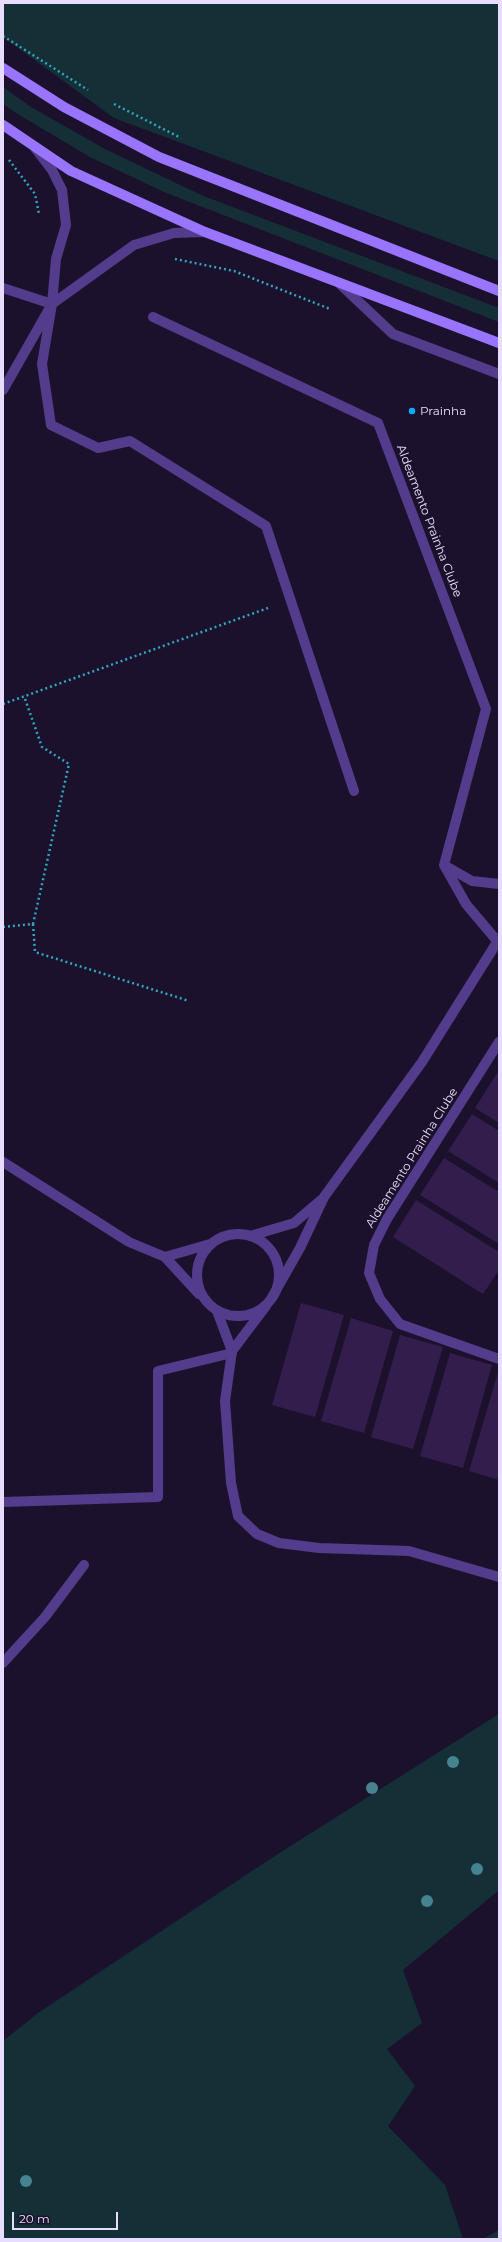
<!DOCTYPE html>
<html>
<head>
<meta charset="utf-8">
<style>
	body { margin:0 }
	#map { position:relative; width:502px; height:2242px; overflow:hidden; background:#1c112c; font-family:Montserrat,sans-serif }
	canvas { display:block }
	.frame { position:absolute; inset:0; border:4px solid #e9ddff; pointer-events:none }
	.scale { position:absolute; left:12px; top:2212px; width:106px; height:18px; box-sizing:border-box; border:2px solid #e9ddff; border-top:0; padding-left:5px; font-size:12px; line-height:14px; white-space:nowrap; color:#e9ddff; -webkit-text-stroke:3px #1c112c; paint-order:stroke }
</style>
</head>
<body>
<div id="map">
<canvas width="502" height="2242"></canvas>
<div class="frame"></div>
<div class="scale">20 m</div>
</div>
<script>
const ctx = document.querySelector('canvas').getContext('2d');
ctx.lineJoin = 'round';
function paint(path, color) { ctx.fillStyle = color; ctx.fill(path, 'evenodd'); }
const poly = rows => new Path2D(rows.map(r => 'M' + r).join(''));
function trace(path, color, width, dash) { ctx.strokeStyle = color; ctx.lineWidth = width; ctx.lineCap = dash ? 'butt' : 'round'; ctx.setLineDash(dash || []); ctx.stroke(path); }
function label(font, color, halo, rows, align = 'center') {
  ctx.font = font + ' Montserrat,sans-serif'; ctx.lineWidth = 3; ctx.setLineDash([]); ctx.textBaseline = 'middle'; ctx.strokeStyle = halo; ctx.fillStyle = color; for (const [text, x, y, turn = 0] of rows) {
    ctx.save(); ctx.translate(x, y); ctx.rotate((+turn || 0) * Math.PI / 180); ctx.textAlign = isNaN(turn) ? turn : align; if (halo) ctx.strokeText(text, 0, 0); ctx.fillText(text, 0, 0); ctx.restore();
  }
}
const green = poly([
	[3,3,499,3,499,261,114,118,3,37],
	[3,87,31,107,105,149,201,195,499,308,499,322,164,192,90,157,16,113,3,104],
	[499,1714,499,1890,403,1970,422,2023,387,2049,415,2086,388,2126,445,2185,463,2239,3,2239,3,2041,38,2013,270,1859],
	[499,2230,499,2239,483,2239]
]);
const building = poly([
	[499,1070,499,1123,475,1108],
	[472,1114,499,1131,499,1183,448,1151],
	[444,1158,499,1192,499,1244,420,1195],
	[416,1200,499,1252,499,1270,483,1294,393,1237],
	[301,1303,344,1315,315,1417,272,1405],
	[351,1318,393,1331,364,1433,321,1421],
	[400,1335,443,1347,413,1449,371,1437],
	[450,1353,492,1365,463,1468,420,1456],
	[499,1369,499,1480,469,1471]
]);
const path = poly([
	[3,36,88,90],
	[114,104,181,138],
	[9,160,35,194,39,214],
	[175,259,234,271,330,309],
	[3,704,268,608],
	[33,924,35,952,189,1001],
	[3,927,33,924,69,764,42,747,24,696]
]);
const lane = poly([
	[340,284,393,334,499,374]
]);
const street = poly([
	[35,148,52,170,62,190,66,225,56,259,52,304,42,364,51,425,98,448,130,441,266,526,354,791],
	[3,288,52,304],
	[153,317,378,423,486,709,444,865,466,904,498,942],
	[3,390,52,304,134,245,174,233,205,232],
	[444,865,472,881,499,884],
	[499,1042,387,1219,374,1245,369,1273,380,1299,400,1324,499,1359],
	[3,1162,129,1242,165,1257,199,1294],
	'197 1275a41 41 0 1 1 82 0a41 41 0 1 1-82 0Z',
	[250,1236,294,1223,321,1200],
	[165,1257,210,1244],
	[271,1299,300,1248,324,1197,422,1062,499,939],
	[266,1306,232,1351,225,1401,231,1483,238,1516,257,1534,279,1543,319,1548,409,1551,499,1577],
	[217,1311,232,1351],
	[3,1502,158,1497,158,1371,232,1353],
	[3,1663,45,1617,84,1565]
]);
const secondary = poly([
	[3,68,64,107,159,157,499,291],
	[3,125,71,171,205,232,499,343]
]);
const trees = [
	[453,1762],
	[372,1788],
	[477,1869],
	[427,1901],
	[26,2181]
];
const markers = [
	[412,411,4,"#09acff"]
];
const poiNames = [
	["Prainha",420,411]
];
const streetNames = [
	["Aldeamento Prainha Clube",429,521,69],
	["Aldeamento Prainha Clube",412,1158,-58]
];
paint(green, '#142f36');
paint(building, '#331d4d');
trace(path, '#30a6bf', 2.5, [2, 3]);
trace(lane, '#523c8b', 10);
trace(street, '#523c8b', 10);
trace(secondary, '#9874ff', 10);
ctx.fillStyle = '#45848f';
for (const [x, y] of trees) { ctx.beginPath(); ctx.arc(x, y, 6, 0, 2 * Math.PI); ctx.fill(); }
for (const [x, y, r, color] of markers) { const dot = new Path2D(); dot.arc(x, y, r, 0, 2 * Math.PI); ctx.fillStyle = color; ctx.fill(dot); trace(dot, '#1c112c', 1.5); }
label('12px', '#e9ddff', '#1c112c', poiNames, 'left');
label('12px', '#e9ddff', '#1c112c', streetNames);
</script>
</body>
</html>
